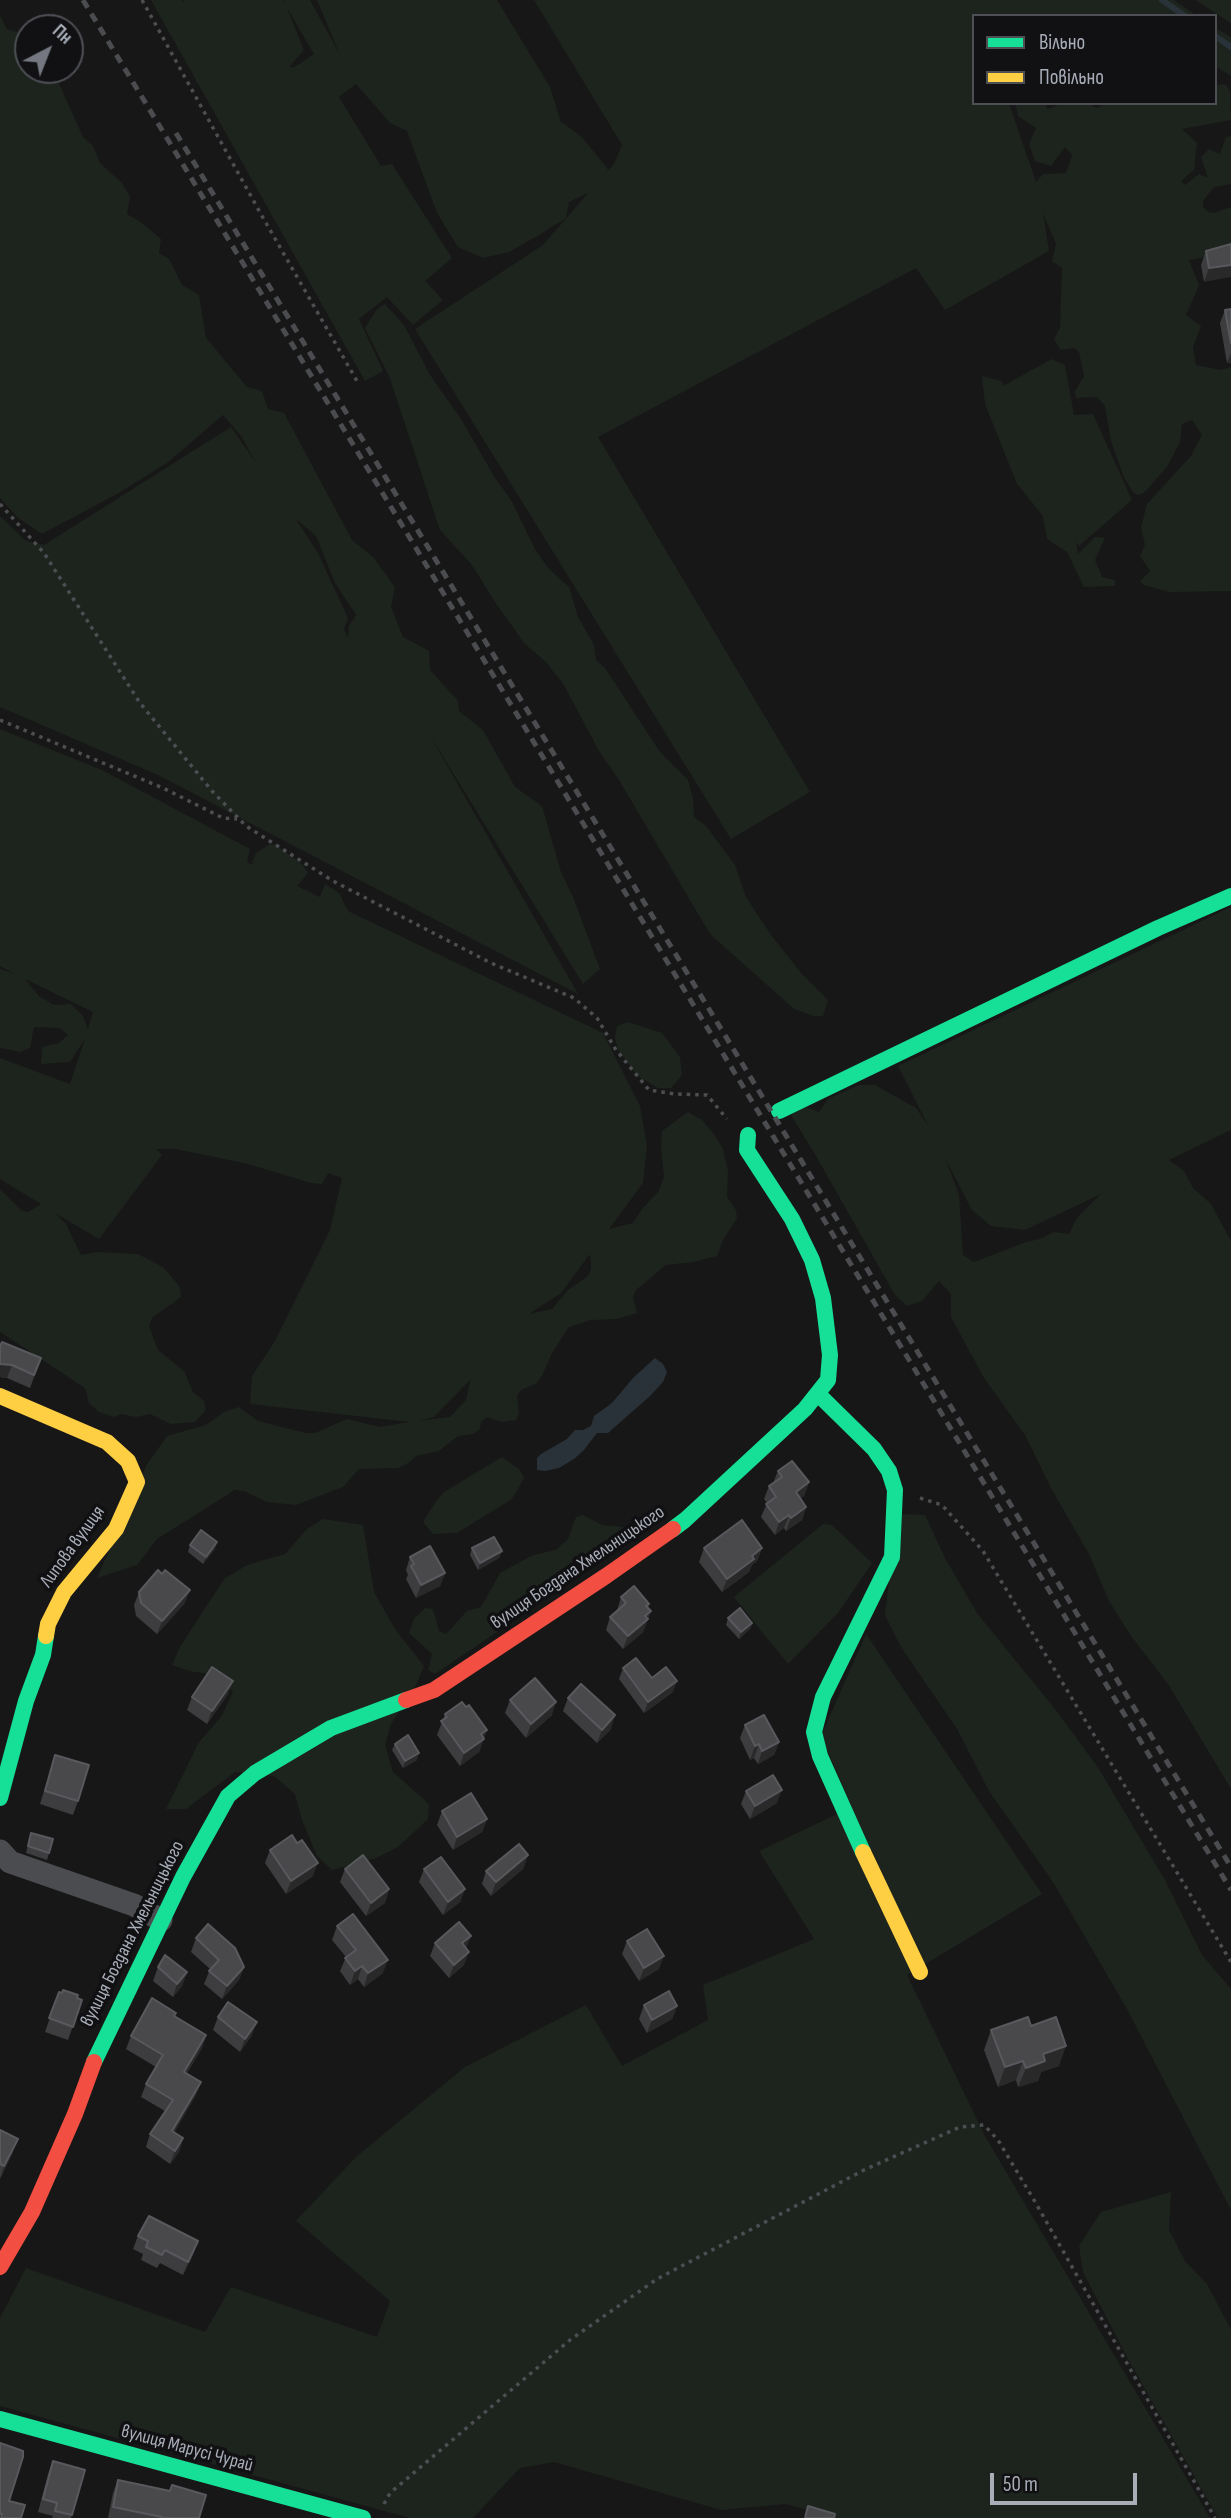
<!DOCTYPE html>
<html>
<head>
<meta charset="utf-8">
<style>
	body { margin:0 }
	#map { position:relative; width:1231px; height:2518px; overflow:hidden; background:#171717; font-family:"Sofia Sans Condensed",sans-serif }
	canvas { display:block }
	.legend { position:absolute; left:972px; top:14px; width:245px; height:91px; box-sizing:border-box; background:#111113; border:2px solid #4d4f55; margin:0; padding:9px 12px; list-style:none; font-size:21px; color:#a8adb8 }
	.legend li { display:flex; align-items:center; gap:14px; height:35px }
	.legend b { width:35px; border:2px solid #4d4f55 }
	.north { position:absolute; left:14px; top:14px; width:70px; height:70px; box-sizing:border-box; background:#111113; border:2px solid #4d4f55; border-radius:50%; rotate:42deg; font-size:19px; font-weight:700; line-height:28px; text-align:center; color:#a8adb8 }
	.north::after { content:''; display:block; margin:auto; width:24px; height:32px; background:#757880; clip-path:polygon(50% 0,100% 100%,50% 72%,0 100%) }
	.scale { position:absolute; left:990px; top:2473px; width:147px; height:32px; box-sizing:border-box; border:4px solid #a8adb8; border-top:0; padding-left:9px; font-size:21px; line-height:24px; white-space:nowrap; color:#a8adb8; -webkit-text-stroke:5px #111113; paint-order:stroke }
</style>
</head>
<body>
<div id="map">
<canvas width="1231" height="2518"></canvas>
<ul class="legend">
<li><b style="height:9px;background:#16e098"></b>Вільно</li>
<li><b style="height:9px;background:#ffcf43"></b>Повільно</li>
</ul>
<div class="north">Пн</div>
<div class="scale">50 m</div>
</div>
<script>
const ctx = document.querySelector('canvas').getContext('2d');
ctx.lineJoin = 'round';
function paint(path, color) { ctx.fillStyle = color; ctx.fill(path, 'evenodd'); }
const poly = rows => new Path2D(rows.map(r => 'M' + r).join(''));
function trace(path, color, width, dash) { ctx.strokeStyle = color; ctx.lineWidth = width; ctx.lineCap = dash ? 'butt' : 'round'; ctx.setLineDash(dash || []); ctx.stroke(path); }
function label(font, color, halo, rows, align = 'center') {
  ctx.font = font + ' "Sofia Sans Condensed",sans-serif'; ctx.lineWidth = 7; ctx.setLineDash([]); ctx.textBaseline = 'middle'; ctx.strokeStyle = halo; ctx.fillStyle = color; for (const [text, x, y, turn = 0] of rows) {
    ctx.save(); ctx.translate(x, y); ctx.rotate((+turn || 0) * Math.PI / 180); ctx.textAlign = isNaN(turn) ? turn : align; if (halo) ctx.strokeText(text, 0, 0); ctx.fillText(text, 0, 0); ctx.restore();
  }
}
const green = poly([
	[151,0,181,0,184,3,183,0,283,0,286,5,284,0,310,0,340,55,317,0,497,0,550,87,561,122,581,136,608,169,605,174,614,164,622,145,534,0,1174,0,1197,16,974,16,974,103,1009,103,1036,182,1043,174,1066,173,1072,155,1065,147,1051,166,1035,161,1029,144,1036,128,1018,116,1015,103,1044,103,1048,109,1063,103,1087,103,1097,108,1107,103,1215,103,1215,86,1222,84,1227,86,1230,92,1231,120,1182,129,1197,143,1194,170,1181,181,1185,185,1199,174,1208,178,1201,157,1209,149,1220,154,1226,137,1231,136,1231,184,1214,187,1203,201,1203,207,1208,212,1214,213,1231,207,1231,253,1189,260,1199,285,1186,315,1201,326,1193,347,1196,365,1221,370,1231,367,1231,591,1169,592,1144,585,1140,581,1150,571,1140,556,1145,545,1141,527,1147,504,1191,456,1202,435,1192,420,1182,424,1180,442,1167,467,1144,493,1138,495,1133,492,1124,478,1111,441,1105,406,1097,397,1076,398,1075,391,1084,376,1079,352,1074,348,1061,350,1054,339,1060,328,1062,268,1052,261,1056,244,1043,213,1049,251,945,310,916,268,598,437,810,792,731,839,415,329,543,245,588,193,569,202,566,218,539,235,509,252,483,258,458,247,437,213,407,131,390,123,356,84,339,97,381,166,392,164,452,258,425,281,443,300,413,325,387,297,359,319,383,371,365,381],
	[287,8,314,54,293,68,290,66,304,50],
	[1195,0,1231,0,1231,23],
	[0,16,7,29,28,35,28,70,47,70,56,77,83,137,93,146,100,163,122,183,130,197,127,214,142,223,161,239,159,253,169,259,182,285,199,295,206,338,247,387,262,391,268,409,284,413,352,540,373,557,395,587,391,607,403,637,429,651,430,670,458,701,459,711,483,730,515,787,542,806,561,872,573,897,600,969,583,984,429,734,578,994,158,775,0,707,0,516,26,541,44,545,231,427,257,464,241,436,223,415,167,463,117,494,42,534,18,518,0,498],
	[296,519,316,536,335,583,356,615,349,626,348,638,344,629,348,618,318,553],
	[1215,28,1231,37,1231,76,1215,66],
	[385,304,404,325,430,375,461,419,495,478,511,500,535,549,548,568,569,587,578,617,594,645,596,660,605,668,660,752,688,780,693,799,694,817,706,826,735,865,746,897,771,935,802,974,828,1000,823,1016,814,1016,794,1009,710,934,619,780,599,751,564,685,546,662,525,644,495,602,472,565,440,530,389,376,365,328,377,309],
	[1052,359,1065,365,1074,415,1093,414,1132,500,1079,546,1076,542,1078,554,1095,537,1105,538,1095,560,1102,577,1115,580,1115,586,1084,587,1067,552,1047,539,1043,516,1017,484,985,404,982,376,1002,381,1003,386],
	[0,729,102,770,250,849,247,862,253,865,252,862,256,853,270,844,276,845,303,865,308,873,297,886,320,897,325,884,339,893,348,911,603,1033,640,1106,647,1146,643,1183,609,1229,633,1223,642,1209,659,1191,664,1177,661,1147,662,1131,688,1112,702,1120,714,1134,722,1147,728,1170,727,1197,736,1210,737,1218,723,1240,717,1256,694,1262,666,1265,636,1290,633,1297,637,1313,616,1319,591,1320,569,1327,552,1353,542,1376,537,1383,521,1390,517,1396,519,1413,516,1420,502,1422,487,1417,481,1422,480,1429,473,1434,458,1436,439,1451,416,1456,410,1462,398,1468,359,1469,343,1487,296,1505,267,1502,244,1491,235,1490,157,1539,137,1565,97,1578,146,1466,167,1436,206,1425,224,1412,239,1407,258,1421,306,1433,315,1433,347,1419,380,1427,409,1422,250,1404,252,1376,275,1341,330,1230,342,1178,328,1173,322,1184,311,1183,248,1164,176,1149,156,1149,162,1155,99,1239,55,1213,66,1224,81,1255,97,1252,138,1254,163,1267,180,1287,181,1297,152,1318,149,1326,158,1350,184,1371,193,1392,204,1401,206,1410,195,1422,171,1424,150,1414,136,1417,121,1414,114,1417,99,1412,89,1403,85,1388,0,1332,0,1189,21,1210,28,1212,41,1204,0,1179,0,1058,70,1084,85,1039,70,1062,41,1064,42,1047,59,1043,68,1035,60,1028,34,1027,30,1048,20,1052,0,1048,0,969,15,974,0,966],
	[25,979,93,1012,88,1029,83,1016,71,1004,54,1005,39,996],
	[590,1254,591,1269,588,1276,568,1290,552,1309,529,1314,561,1293],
	[471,1379,466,1400,450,1417,418,1421,434,1417],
	[1231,907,1231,1130,1169,1160,1184,1171,1193,1188,1211,1204,1231,1241,1231,1789,1168,1684,1131,1636,1109,1601,1089,1554,1052,1490,1025,1435,984,1378,951,1317,951,1294,939,1281,922,1301,907,1306,895,1295,816,1156,791,1115,804,1106,819,1112,828,1099,859,1085,875,1085,916,1108,929,1127,898,1066],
	[946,1160,972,1210,991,1226,1025,1230,1101,1194,1077,1218,1069,1234,1054,1232,1040,1239,1026,1242,974,1262,963,1255,959,1195],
	[628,1022,662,1033,680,1057,682,1075,671,1088,658,1088,638,1076,618,1050,615,1038,617,1026],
	[502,1457,520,1470,524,1478,512,1499,457,1533,433,1534,423,1522,435,1503,444,1492],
	[900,1514,925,1515,945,1558,977,1613,1059,1714,1099,1769,1165,1880,1202,1955,1231,1989,1231,2210,1127,2009,1053,1882,989,1791,957,1729,901,1647,885,1615,891,1565],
	[583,1515,602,1525,632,1528,631,1541,435,1674,428,1670,432,1654,409,1633,414,1619,425,1608,433,1609,439,1631,446,1634,467,1611,481,1607,500,1573,533,1555,556,1550,568,1539,576,1517],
	[323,1519,363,1525,374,1592,395,1629,424,1666,416,1685,391,1724,385,1745,393,1772,429,1804,428,1819,398,1847,376,1858,332,1870,317,1856,302,1820,295,1794,274,1776,235,1772,186,1809,166,1809,199,1742,221,1717,233,1692,216,1675,189,1671,172,1665,180,1647,224,1579,247,1565,285,1554,307,1529],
	[823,1524,832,1525,872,1563,838,1613,788,1664,734,1597],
	[866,1634,1042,1894,907,1975,985,2136,1210,2518,835,2518,786,2504,721,2510,554,2462,520,2468,473,2518,410,2518,0,2406,0,2318,26,2268,205,2332,231,2287,377,2337,390,2301,296,2221,356,2157,465,2067,586,2005,622,2066,708,2020,703,1985,814,1939,759,1851,852,1807,821,1736],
	[1171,2192,1169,2230,1185,2261,1207,2284,1231,2330,1231,2518,1218,2518,1128,2359,1083,2272,1079,2246,1101,2212]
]);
const water = poly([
	[655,1358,663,1364,667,1372,663,1382,650,1396,608,1433,597,1433,584,1450,574,1459,559,1468,545,1471,537,1470,537,1458,541,1454,567,1439,575,1430,583,1430,591,1426,594,1416,612,1403,633,1378]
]);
const stream = poly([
	[1162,0,1185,16],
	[1215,36,1231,47]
]);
const path = poly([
	[142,0,262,216,357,381],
	[0,504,44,553,140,703,212,791,246,826,333,881,491,963,574,998,597,1018,616,1050,649,1090,675,1094,707,1095,727,1119],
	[0,720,163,788,223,818,237,819],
	[920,1498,942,1505,983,1551,1231,1962],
	[384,2504,390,2493,570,2340,657,2279,864,2170,960,2127,984,2125,998,2140,1034,2200,1215,2518]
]);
const street = poly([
	[0,1851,10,1862,134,1905,161,1920]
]);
const fast = poly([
	[779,1111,1158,928,1231,896],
	[818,1394,874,1449,889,1471,895,1490,892,1557,823,1697,814,1732,820,1756,863,1852],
	[673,1529,685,1520,805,1409,828,1380,830,1355,823,1298,812,1260,792,1219,747,1150,748,1135],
	[0,1798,26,1701,43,1655,46,1636],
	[94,2062,183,1877,228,1796,255,1773,331,1728,406,1700],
	[0,2419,363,2518]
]);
const slow = poly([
	[0,1396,107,1442,128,1461,137,1482,116,1529,64,1592,48,1624,46,1636],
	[863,1852,920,1972]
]);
const jam = poly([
	[406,1700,434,1690,606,1576,673,1529],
	[0,2267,32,2212,75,2114,94,2062]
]);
const rail = poly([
	[83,0,1231,1890],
	[176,133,1231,1867]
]);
const wall = poly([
	[1231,244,1204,282,1201,265,1206,251],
	[1231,309,1231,363,1227,363,1220,323,1225,310],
	[0,1346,41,1358,30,1388,7,1378,0,1377],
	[778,1471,809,1482,804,1496,800,1498,806,1507,802,1520,786,1531,784,1528,775,1535,761,1517,767,1503,764,1499,769,1486,773,1483],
	[190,1545,215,1549,203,1564,188,1552],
	[472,1548,502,1551,499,1558,478,1570,470,1555],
	[704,1548,762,1548,757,1561,752,1565,749,1572,722,1592,699,1562],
	[410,1557,445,1573,440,1586,416,1598,406,1579,408,1575,406,1570],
	[162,1574,185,1603,157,1634,136,1616,134,1605,139,1592],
	[621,1597,649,1604,648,1608,651,1611,643,1632,623,1649,606,1630,610,1617,617,1611],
	[728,1618,752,1623,750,1629,739,1639,726,1625],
	[623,1668,652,1678,673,1692,644,1713,619,1679],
	[228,1694,207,1724,187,1710,192,1697],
	[568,1698,611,1729,597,1743,563,1711],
	[510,1700,552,1715,526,1738,505,1713],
	[466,1707,487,1730,479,1752,460,1766,437,1735,445,1714],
	[745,1725,779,1742,774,1755,758,1764,754,1758,750,1760,740,1738],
	[395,1744,417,1760,403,1768,392,1750],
	[55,1755,78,1801,73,1815,40,1804],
	[746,1791,777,1803,750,1819,741,1804],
	[442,1811,487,1819,482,1832,453,1850,437,1825],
	[31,1833,49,1853,47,1860,26,1853],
	[270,1850,313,1876,286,1894,265,1863],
	[528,1855,523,1869,491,1896,482,1884,486,1871],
	[345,1869,389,1889,385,1903,366,1916,340,1882],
	[424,1869,465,1889,460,1902,443,1915,419,1882],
	[337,1926,383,1973,364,1987,358,1979,350,1985,340,1971,346,1957,332,1940],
	[196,1938,244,1967,239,1980,222,1999,204,1984,210,1969,191,1952],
	[627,1941,659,1969,639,1981,622,1954],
	[435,1943,466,1948,464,1965,449,1978,430,1956],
	[158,1967,187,1972,182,1986,173,1997,153,1981],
	[59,1992,82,2000,68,2040,45,2032],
	[644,2005,677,2006,672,2019,647,2033,639,2019],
	[175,2016,206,2035,202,2048,187,2073,196,2095,174,2132,183,2138,179,2152,170,2164,146,2147,150,2134,165,2111,141,2097,146,2084,156,2067,126,2049,131,2036],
	[218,2017,252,2035,240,2052,213,2030],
	[1031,2026,1059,2066,1041,2072,1038,2081,1018,2087,1016,2080,998,2087,984,2050,991,2030],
	[0,2130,13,2152,0,2179],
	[138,2236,198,2241,193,2255,183,2275,160,2263,157,2268,141,2260,143,2254,133,2249],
	[53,2461,85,2470,71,2518,52,2518,53,2516,38,2512,48,2474],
	[118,2480,199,2518,108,2518,113,2493]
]);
const shadedWall = poly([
	[1231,265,1231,277,1204,282,1209,268],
	[1231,353,1231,363,1227,363],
	[0,1364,12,1365,7,1378,0,1377],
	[809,1482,804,1496,791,1505,796,1492],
	[806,1507,802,1520,786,1531,791,1518],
	[789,1515,784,1528,775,1535,779,1522],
	[217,1542,215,1549,203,1564,206,1557],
	[762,1548,757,1561,752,1565,749,1572,722,1592,727,1579,752,1556],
	[502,1551,499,1558,478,1570,480,1563],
	[445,1573,440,1586,416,1598,421,1585],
	[190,1590,185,1603,157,1634,162,1621],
	[651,1611,643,1632,623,1649,628,1636],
	[752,1623,750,1629,739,1639,741,1632],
	[233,1681,228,1694,207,1724,212,1711],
	[677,1681,673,1692,644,1713,648,1702],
	[556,1702,552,1715,526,1738,531,1724],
	[615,1715,611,1729,597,1743,602,1730],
	[487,1730,479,1752,460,1766,464,1753,481,1734],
	[779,1742,774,1755,758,1764,762,1751],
	[759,1744,754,1758,750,1760,755,1746],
	[419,1753,417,1760,403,1768,405,1761],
	[782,1790,777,1803,750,1819,755,1806],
	[487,1819,482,1832,453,1850,457,1837],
	[528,1855,523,1869,491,1896,496,1882],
	[318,1863,313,1876,286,1894,291,1881],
	[389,1889,385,1903,366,1916,371,1903],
	[465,1889,460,1902,443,1915,448,1902],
	[471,1936,466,1949,462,1943],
	[469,1952,464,1965,449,1978,454,1965],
	[664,1956,659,1969,639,1981,644,1968],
	[388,1960,383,1973,364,1987,368,1973],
	[362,1966,358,1979,350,1985,355,1971],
	[244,1967,239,1980,222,1999,227,1986],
	[187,1972,182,1986,173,1997,177,1984],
	[677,2006,672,2019,647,2033,652,2020],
	[257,2022,252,2035,240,2052,245,2039],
	[206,2035,202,2048,179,2085,184,2072],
	[1066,2046,1059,2066,1041,2072,1038,2081,1018,2087,1026,2068,1043,2054],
	[1023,2061,1016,2080,998,2087,1005,2067],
	[201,2082,196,2095,168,2144,172,2131],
	[183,2138,179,2152,170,2164,175,2151],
	[18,2139,13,2152,0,2179,4,2166],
	[198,2241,193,2255,183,2275,188,2262]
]);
const building = poly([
	[1231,244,1231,265,1209,268,1206,251,1231,244],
	[1231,309,1231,343,1225,310,1231,309],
	[2,1342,41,1358,34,1375,12,1365,0,1364,0,1346,2,1342],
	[792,1461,809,1482,796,1492,806,1507,791,1518,789,1515,779,1522,766,1504,776,1497,769,1486,782,1477,778,1471,792,1461],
	[742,1520,762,1548,752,1556,754,1559,727,1579,704,1548,742,1520],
	[201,1530,217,1542,206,1557,190,1545,201,1530],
	[494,1537,502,1551,480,1563,472,1548,494,1537],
	[430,1546,445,1573,421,1585,411,1566,414,1564,410,1557,430,1546],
	[158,1570,162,1574,165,1570,190,1590,162,1621,141,1603,139,1592,158,1570],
	[634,1586,649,1604,646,1606,651,1611,645,1616,648,1619,628,1636,610,1617,626,1603,621,1597,634,1586],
	[740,1608,752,1623,741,1632,728,1618,740,1608],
	[636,1658,652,1678,666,1667,677,1681,648,1702,623,1668,636,1658],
	[212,1667,233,1681,212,1711,192,1697,212,1667],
	[535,1678,556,1702,531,1724,510,1700,535,1678],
	[581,1684,615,1715,602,1730,568,1698,581,1684],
	[462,1702,466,1707,469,1705,487,1730,481,1734,484,1739,464,1753,441,1721,447,1717,445,1714,462,1702],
	[764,1715,779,1742,762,1751,759,1744,755,1746,745,1725,764,1715],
	[408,1735,419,1753,405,1761,395,1744,408,1735],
	[55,1755,89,1765,78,1801,45,1791,55,1755],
	[773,1775,782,1790,755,1806,746,1791,773,1775],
	[471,1793,487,1819,457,1837,442,1811,471,1793],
	[31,1833,53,1839,49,1853,28,1846,31,1833],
	[292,1835,297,1843,302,1840,318,1863,291,1881,270,1850,292,1835],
	[519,1844,528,1855,496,1882,486,1871,519,1844],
	[363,1855,389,1889,371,1903,345,1869,363,1855],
	[441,1857,465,1889,448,1902,424,1869,441,1857],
	[353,1914,388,1960,368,1973,362,1966,355,1971,345,1958,356,1950,337,1926,353,1914],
	[459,1922,471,1936,462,1943,469,1952,454,1965,435,1943,459,1922],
	[208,1924,235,1948,244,1967,227,1986,209,1971,219,1960,196,1938,208,1924],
	[647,1929,664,1956,644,1968,627,1941,647,1929],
	[165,1955,187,1972,177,1984,158,1967,165,1955],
	[63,1990,78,1995,77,1998,82,2000,73,2027,49,2018,59,1992,62,1993,63,1990],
	[669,1991,677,2006,652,2020,644,2005,669,1991],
	[152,1998,176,2013,174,2016,206,2035,184,2072,201,2082,172,2131,183,2138,175,2151,150,2134,173,2100,146,2084,163,2055,131,2036,152,1998],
	[228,2002,257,2022,245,2039,218,2017,228,2002],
	[1028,2017,1031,2026,1056,2017,1066,2046,1043,2054,1045,2061,1026,2068,1023,2061,1005,2067,991,2030,1028,2017],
	[0,2130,18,2139,4,2166,0,2164,0,2130],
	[149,2216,198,2241,188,2262,165,2250,162,2255,146,2247,148,2241,138,2236,149,2216],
	[0,2443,23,2451,23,2457,9,2501,25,2505,21,2518,1,2518,2,2514,0,2514,0,2443],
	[53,2461,85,2470,72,2515,55,2511,57,2503,43,2499,53,2461],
	[118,2480,170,2491,172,2485,206,2495,199,2518,162,2518,162,2517,113,2507,118,2480],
	[808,2506,835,2514,834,2518,805,2518,808,2506]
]);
const streetNames = [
	["Липова вулиця",73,1547,-54],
	["вулиця Богдана Хмельницького",578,1568,-34],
	["вулиця Богдана Хмельницького",133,1934,-63],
	["вулиця Марусі Чурай",187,2449,15]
];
paint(green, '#1d241e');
paint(water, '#2a3239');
trace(stream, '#2a3239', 6);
trace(path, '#4d4e52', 3.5, [3.5, 5]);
trace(street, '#4b4c50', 23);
trace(fast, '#16e098', 16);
trace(slow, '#ffcf43', 16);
trace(jam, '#f24e42', 16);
trace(rail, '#4b4c4f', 5, [9, 7]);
paint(wall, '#3d3d3f');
paint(shadedWall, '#29292a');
paint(building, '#49494c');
trace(building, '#58595d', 2);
label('19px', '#a8adb8', '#111113', streetNames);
</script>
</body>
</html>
